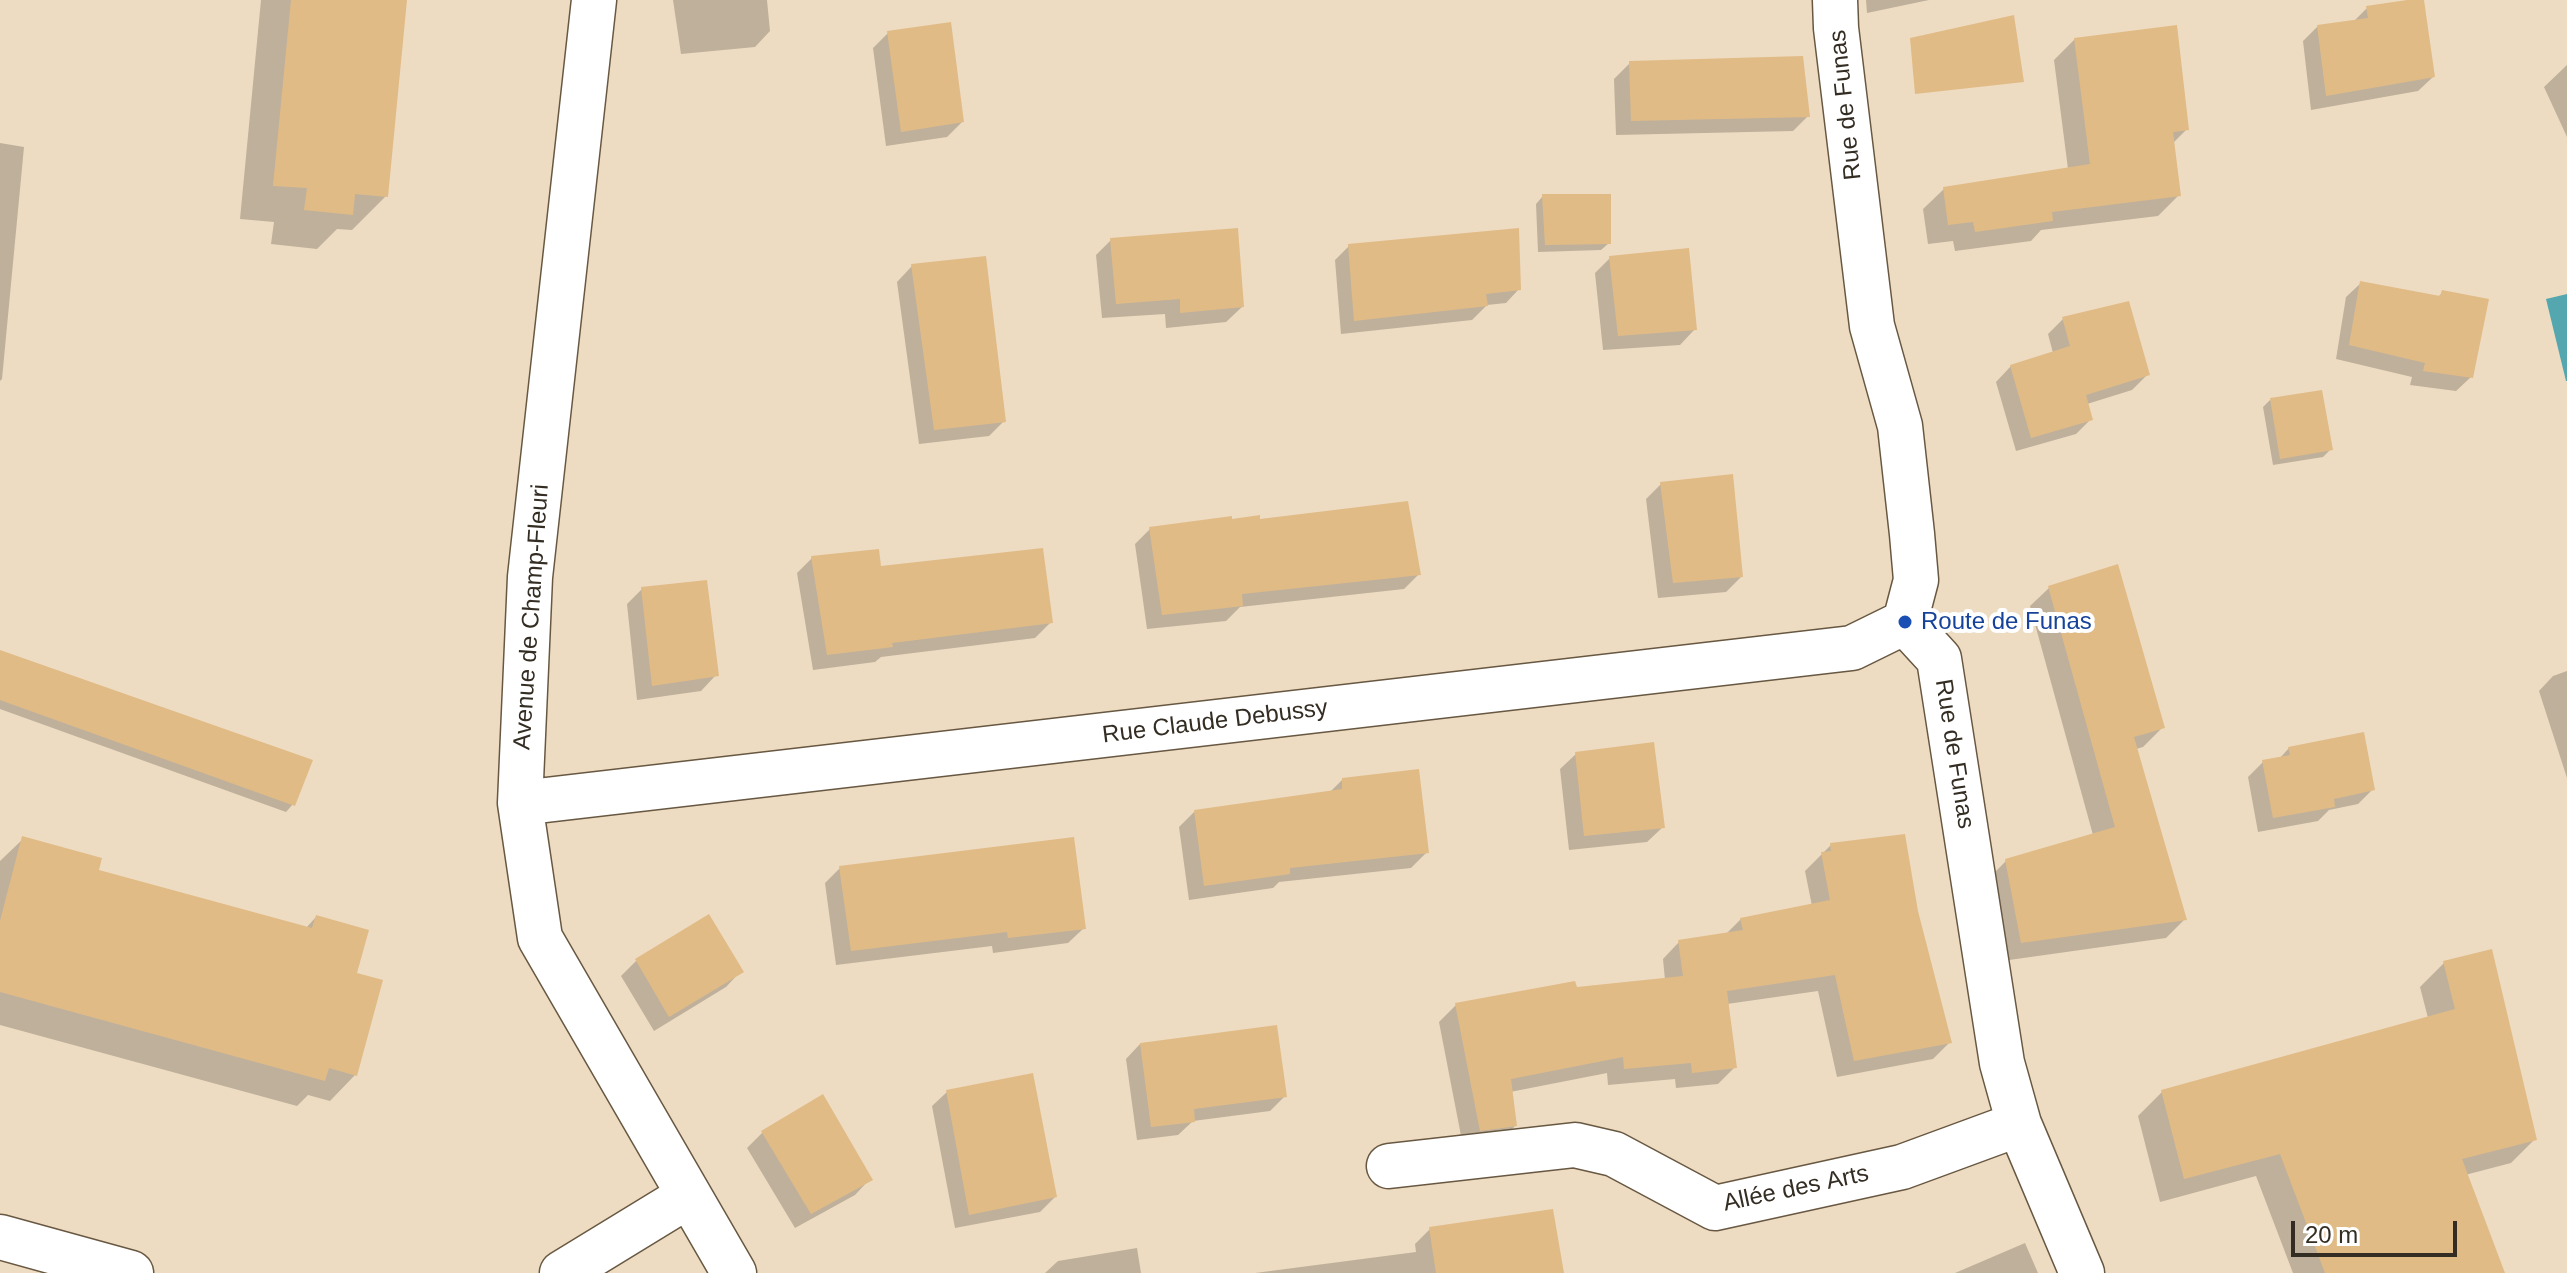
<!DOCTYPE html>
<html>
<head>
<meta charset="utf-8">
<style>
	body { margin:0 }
	#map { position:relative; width:2567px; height:1273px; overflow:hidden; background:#eedcc2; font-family:Helvetica,sans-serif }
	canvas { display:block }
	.scale { position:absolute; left:2291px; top:1221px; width:166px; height:36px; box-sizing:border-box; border:4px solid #342d23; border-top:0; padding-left:10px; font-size:24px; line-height:28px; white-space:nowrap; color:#342d23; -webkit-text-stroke:6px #fff; paint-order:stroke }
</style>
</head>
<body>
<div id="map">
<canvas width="2567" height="1273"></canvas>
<div class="scale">20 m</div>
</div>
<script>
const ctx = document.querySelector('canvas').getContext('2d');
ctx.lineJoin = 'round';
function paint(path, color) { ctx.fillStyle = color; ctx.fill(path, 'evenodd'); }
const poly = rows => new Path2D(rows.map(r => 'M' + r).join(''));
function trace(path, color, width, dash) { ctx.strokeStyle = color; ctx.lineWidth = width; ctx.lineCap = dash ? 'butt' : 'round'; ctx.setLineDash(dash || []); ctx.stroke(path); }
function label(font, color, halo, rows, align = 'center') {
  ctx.font = font + ' Helvetica,sans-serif'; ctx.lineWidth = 8; ctx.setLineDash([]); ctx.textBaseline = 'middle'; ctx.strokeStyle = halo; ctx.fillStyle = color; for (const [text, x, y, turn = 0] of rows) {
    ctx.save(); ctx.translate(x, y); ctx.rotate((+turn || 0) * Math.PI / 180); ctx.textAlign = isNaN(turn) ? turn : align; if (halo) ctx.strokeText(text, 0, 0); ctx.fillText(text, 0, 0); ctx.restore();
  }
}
const water = poly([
	[2567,294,2567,381,2566,381,2546,299]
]);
const shadow = poly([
	[261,0,405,0,386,196,352,230,337,229,317,249,271,244,274,222,240,219],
	[673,0,767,0,770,31,755,47,681,54],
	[1866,0,1929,0,1867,13],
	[2422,0,2433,77,2418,91,2311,110,2303,41,2318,26,2353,22,2367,8],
	[888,33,962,122,947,137,886,146,873,48],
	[2075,39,2187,129,2172,144,2179,195,2158,216,2041,230,2031,241,1955,251,1953,241,1928,244,1923,209,1944,189,2068,169,2054,60],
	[1630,63,1808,116,1793,131,1616,135,1614,79],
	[2567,65,2567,137,2544,87],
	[0,143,24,147,2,379,0,381],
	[1543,196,1609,243,1601,250,1538,252,1536,204],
	[1111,240,1242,307,1226,322,1166,328,1165,314,1102,318,1096,255],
	[1349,246,1519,289,1506,303,1487,305,1472,320,1341,334,1335,260],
	[1610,258,1695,329,1680,345,1603,350,1595,273],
	[912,266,1004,421,989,436,919,444,897,282],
	[2361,283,2438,297,2443,292,2471,377,2456,391,2410,385,2412,377,2336,359,2346,297],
	[2063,319,2147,375,2132,390,2087,404,2091,419,2076,434,2016,451,1996,382,2011,366,2053,353,2048,334],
	[2270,400,2331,449,2323,457,2273,465,2263,407],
	[1661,484,1741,577,1726,592,1658,598,1646,499],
	[1231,521,1259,521,1419,574,1404,589,1240,607,1226,621,1147,629,1135,544,1150,529],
	[812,558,880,568,1051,622,1035,638,881,657,875,662,813,670,797,573],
	[2049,588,2162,728,2143,747,2136,749,2185,919,2166,938,2002,961,1987,880,2006,861,2093,835,2030,606],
	[642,589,716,675,701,691,637,700,627,604],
	[0,652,293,804,286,812,0,709],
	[2567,671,2567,778,2539,691,2553,676],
	[2289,748,2373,789,2358,804,2329,810,2318,821,2258,832,2248,777,2263,762,2279,759],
	[1576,754,1663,827,1647,842,1569,850,1560,769],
	[1342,780,1427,852,1411,868,1279,882,1273,888,1189,900,1179,827,1194,812,1330,792],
	[23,839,97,871,306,928,316,917,354,975,355,1075,330,1101,308,1095,297,1106,0,1025,0,861],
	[1831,845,1916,912,1950,1042,1933,1059,1837,1077,1818,991,1727,1004,1735,1067,1718,1084,1676,1088,1675,1079,1608,1085,1607,1073,1510,1092,1515,1126,1498,1143,1463,1146,1439,1022,1456,1005,1665,980,1663,959,1679,942,1725,935,1741,919,1812,906,1805,871],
	[840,868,1084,928,1068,943,993,953,992,946,836,965,825,883],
	[637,960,741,971,726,987,654,1031,621,976],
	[2444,963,2535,1139,2511,1163,2465,1175,2503,1273,2293,1273,2256,1176,2160,1202,2138,1116,2162,1092,2428,1018,2420,987],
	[1140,1044,1284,1097,1270,1111,1193,1121,1178,1135,1137,1140,1126,1059],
	[947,1092,1055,1197,1040,1212,955,1228,932,1106],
	[822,1097,870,1179,855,1195,795,1228,747,1148,762,1133],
	[1430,1229,1561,1273,1255,1273,1416,1252,1415,1244],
	[2025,1243,2038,1273,1955,1273],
	[1137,1248,1141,1273,1045,1273,1058,1261]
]);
const building = poly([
	[291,0,407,0,388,197,355,194,353,215,304,210,307,188,273,186],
	[2407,0,2424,0,2435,77,2326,96,2317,25,2368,18,2366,6],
	[2014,15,2024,82,1915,94,1910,38],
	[951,22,964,122,901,132,887,31],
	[2177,25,2189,130,2173,132,2181,196,2052,212,2053,221,1975,232,1973,222,1948,225,1943,187,2090,164,2074,38],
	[1803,56,1810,117,1631,121,1629,61],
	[1542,194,1611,194,1611,244,1545,245],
	[1238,228,1244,307,1180,313,1180,299,1116,304,1110,238],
	[1519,228,1521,290,1486,294,1488,306,1354,321,1348,244],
	[1689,248,1697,330,1618,336,1609,256],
	[986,256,1006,422,934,430,911,264],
	[2360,281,2440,296,2442,290,2489,299,2473,378,2423,371,2425,363,2349,345],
	[2129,301,2150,375,2086,395,2093,420,2031,438,2010,365,2070,346,2062,317],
	[2322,390,2333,450,2280,459,2270,398],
	[1733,474,1743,577,1673,583,1660,482],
	[1408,501,1421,575,1242,594,1243,606,1162,615,1149,527,1232,516,1232,519,1260,515,1260,519],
	[1043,548,1053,623,892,643,893,647,827,655,811,556,879,549,881,566],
	[2118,564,2165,728,2134,737,2187,920,2021,943,2005,859,2115,827,2048,586],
	[707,580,719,676,652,686,641,587],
	[0,650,313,760,295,806,0,700],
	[2364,732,2375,790,2334,799,2335,807,2273,818,2262,760,2290,755,2288,747],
	[1654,742,1665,828,1584,836,1575,752],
	[1419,769,1429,853,1290,868,1290,874,1204,886,1194,810,1342,789,1342,778],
	[1905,834,1918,911,1952,1043,1854,1061,1835,975,1727,991,1737,1068,1692,1073,1691,1063,1624,1069,1623,1057,1511,1079,1517,1126,1480,1131,1455,1003,1575,981,1577,987,1683,976,1678,940,1743,930,1740,918,1830,900,1821,852,1831,851,1830,843],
	[22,836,102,858,99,870,312,928,316,915,369,930,357,973,383,980,357,1076,329,1068,325,1081,0,992,0,921],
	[1074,837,1086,929,1008,938,1007,932,851,951,839,866],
	[709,914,744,972,669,1017,635,959],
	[2492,949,2537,1140,2462,1159,2505,1273,2325,1273,2280,1154,2184,1179,2161,1090,2455,1009,2443,961],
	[1277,1025,1287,1097,1194,1109,1195,1122,1151,1127,1140,1043],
	[1033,1073,1057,1197,969,1215,946,1090],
	[823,1094,873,1180,811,1214,761,1131],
	[1553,1209,1564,1273,1436,1273,1429,1227]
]);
const street = poly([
	[594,0,530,577,520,803,540,938,734,1273],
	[1835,0,1836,28,1872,326,1900,426,1912,534,1916,580,1905,622],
	[1905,622,1939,659,2002,1063,2019,1124,2082,1273],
	[520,803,1852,648,1905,622],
	[1389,1166,1575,1145,1614,1154,1715,1208,1902,1167,2019,1124],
	[0,1237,131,1273],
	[562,1273,688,1196]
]);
const markers = [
	[1905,622,8,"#1a4fb4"]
];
const streetNames = [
	["Rue de Funas",1846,105,-96],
	["Avenue de Champ-Fleuri",532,617,-86],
	["Rue Claude Debussy",1215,722,-7],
	["Rue de Funas",1954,754,81],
	["Allée des Arts",1796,1189,-12]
];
const transitNames = [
	["Route de Funas",1921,622]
];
paint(water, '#54a7ae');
paint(shadow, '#0003');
paint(building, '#e1bb86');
trace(street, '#685842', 47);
trace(street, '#fff', 44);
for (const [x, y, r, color] of markers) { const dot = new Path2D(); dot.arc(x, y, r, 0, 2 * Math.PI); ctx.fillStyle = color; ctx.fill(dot); trace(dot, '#fff', 3); }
label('24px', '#342d23', '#fff', streetNames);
label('24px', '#164399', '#fff', transitNames, 'left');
</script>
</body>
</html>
